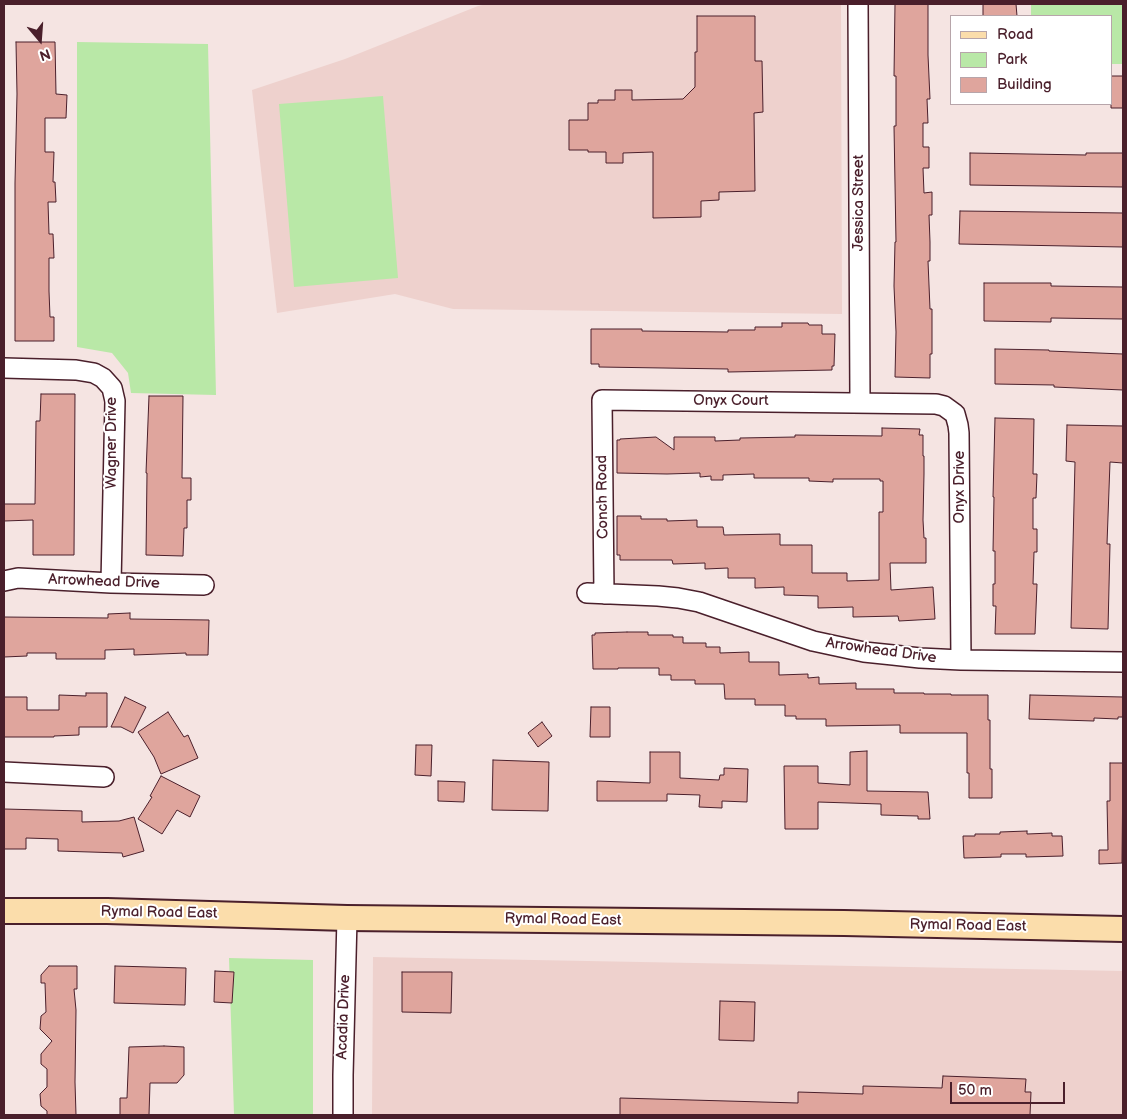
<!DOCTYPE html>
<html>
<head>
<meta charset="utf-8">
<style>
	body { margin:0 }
	#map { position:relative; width:1127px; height:1119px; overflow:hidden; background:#f5e4e2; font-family:"Balsamiq Sans",sans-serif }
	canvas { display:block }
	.frame { position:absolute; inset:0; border:5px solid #4a1f2b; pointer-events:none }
	.legend { position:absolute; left:950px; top:15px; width:162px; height:90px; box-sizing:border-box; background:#fff; border:1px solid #b7a5aa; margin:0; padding:6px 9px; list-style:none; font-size:15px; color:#4a1f2b }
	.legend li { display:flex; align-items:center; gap:10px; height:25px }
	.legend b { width:25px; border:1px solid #b7a5aa }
	.north { position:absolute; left:15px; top:15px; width:50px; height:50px; -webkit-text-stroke:4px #fff; paint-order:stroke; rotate:162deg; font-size:14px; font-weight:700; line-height:20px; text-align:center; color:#4a1f2b }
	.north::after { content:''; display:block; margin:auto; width:18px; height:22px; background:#4a1f2b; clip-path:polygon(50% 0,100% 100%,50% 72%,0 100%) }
	.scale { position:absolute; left:950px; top:1082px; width:115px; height:22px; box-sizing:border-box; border:2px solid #4a1f2b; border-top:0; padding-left:6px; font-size:15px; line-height:18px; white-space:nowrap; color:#4a1f2b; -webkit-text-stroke:4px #fff; paint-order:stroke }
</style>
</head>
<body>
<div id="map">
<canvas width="1127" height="1119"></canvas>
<div class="frame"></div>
<ul class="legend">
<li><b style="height:6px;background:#fbddab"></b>Road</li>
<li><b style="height:14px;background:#b9e8a7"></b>Park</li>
<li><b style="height:14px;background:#dfa59d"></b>Building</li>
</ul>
<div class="north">N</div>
<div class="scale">50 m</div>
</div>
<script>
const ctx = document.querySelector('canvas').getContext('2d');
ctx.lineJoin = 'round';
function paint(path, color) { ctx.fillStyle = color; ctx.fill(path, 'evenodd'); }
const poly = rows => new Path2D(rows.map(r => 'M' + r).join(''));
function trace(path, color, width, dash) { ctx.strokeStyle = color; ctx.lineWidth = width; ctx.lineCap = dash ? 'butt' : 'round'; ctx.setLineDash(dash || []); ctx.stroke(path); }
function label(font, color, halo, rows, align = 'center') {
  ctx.font = font + ' "Balsamiq Sans",sans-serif'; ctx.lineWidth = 4; ctx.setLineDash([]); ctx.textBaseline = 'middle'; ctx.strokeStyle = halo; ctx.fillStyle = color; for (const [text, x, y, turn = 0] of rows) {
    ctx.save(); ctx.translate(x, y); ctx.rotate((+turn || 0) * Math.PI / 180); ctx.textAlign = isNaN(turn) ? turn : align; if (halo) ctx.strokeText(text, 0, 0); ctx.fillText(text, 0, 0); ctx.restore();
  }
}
const built = poly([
	[487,4,841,4,842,314,453,309,395,294,277,313,252,90,345,59,478,6],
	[373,957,1123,971,1123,1115,372,1115]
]);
const green = poly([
	[1031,4,1123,4,1123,64,1111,64,1111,16,1031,16],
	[77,42,208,44,216,395,131,393,128,373,112,353,77,347],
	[383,96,398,278,294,287,279,104],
	[229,958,313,960,313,1115,234,1115]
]);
const building = poly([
	[895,4,928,4,928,55,930,99,927,99,928,123,923,123,923,147,929,147,929,168,923,168,924,193,932,192,932,215,929,215,930,242,930,261,928,261,930,309,932,309,932,354,930,354,930,378,895,377,896,332,894,286,895,242,896,242,894,126,896,126,896,76,894,76,895,4],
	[983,4,1016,4,1017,16,983,16,983,4],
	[697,16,755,16,755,61,762,61,763,112,754,113,755,191,719,192,719,200,701,201,701,217,653,218,653,152,623,153,623,163,606,163,606,152,588,152,588,150,569,150,569,120,588,120,588,103,598,103,598,100,615,100,615,90,632,90,632,100,683,99,695,87,695,52,697,52,697,16],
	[16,42,55,42,56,94,67,95,66,118,45,118,45,152,54,152,53,182,55,182,56,202,48,202,49,234,53,234,54,258,49,258,49,291,50,317,54,317,54,341,15,341,15,183,17,94,16,42],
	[1111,76,1123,76,1123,108,1111,108,1111,76],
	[970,153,1086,155,1086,153,1123,153,1123,187,970,185,970,153],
	[960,211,1123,213,1123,247,959,244,960,211],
	[984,283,1051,283,1051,286,1123,287,1123,319,1051,318,1051,322,984,321,984,283],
	[782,323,808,323,809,325,822,325,822,334,835,334,834,366,832,366,832,370,728,372,728,369,599,367,599,364,591,364,591,329,642,329,642,331,728,332,728,330,755,330,755,327,782,327,782,323],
	[995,349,1049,350,1049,351,1123,354,1123,390,1054,387,1054,385,995,384,995,349],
	[41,394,75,394,74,555,33,555,33,520,4,521,4,504,35,504,36,421,40,421,41,394],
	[149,396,183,396,182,478,191,478,191,500,187,500,187,528,184,528,183,556,146,555,147,473,146,473,149,396],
	[995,418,1034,419,1033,474,1037,474,1036,498,1033,498,1033,529,1037,529,1037,552,1034,552,1033,584,1037,584,1035,634,995,634,996,606,993,606,993,584,995,584,995,551,993,551,994,497,993,497,995,418],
	[1067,425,1123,426,1123,463,1110,462,1107,544,1110,544,1108,629,1071,628,1075,462,1066,461,1067,425],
	[882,428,920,429,919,435,923,435,923,456,924,456,924,474,923,520,924,538,926,538,926,563,890,563,891,590,933,587,935,619,899,621,898,616,853,617,853,607,818,608,818,596,784,595,784,587,755,588,755,578,728,578,728,568,705,569,705,563,673,564,672,560,620,560,620,555,617,555,617,516,641,516,641,519,667,519,667,521,697,520,697,527,723,527,724,535,780,534,780,545,812,545,812,573,847,573,847,581,879,580,879,512,883,512,883,481,880,481,880,479,833,479,833,482,809,481,809,478,754,478,754,474,723,475,723,480,711,480,711,476,700,477,700,473,667,474,617,473,617,440,620,440,620,439,656,437,674,450,674,437,715,437,715,441,740,440,740,438,795,437,795,435,882,436,882,428],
	[130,613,130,619,209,620,208,655,186,655,186,653,134,655,134,649,105,650,105,659,56,659,56,653,27,653,27,656,4,657,4,617,108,618,108,614,130,613],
	[627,632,648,632,648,635,673,635,673,637,683,637,683,643,706,643,706,647,720,647,720,653,749,652,749,662,779,662,779,675,808,674,808,678,819,677,819,684,856,683,856,689,894,689,894,693,924,693,924,694,951,694,951,695,988,695,988,720,990,720,990,769,992,769,992,798,969,798,969,773,967,773,967,733,900,733,900,725,826,726,826,719,796,719,796,716,785,716,785,705,755,705,755,699,725,699,724,684,695,684,695,680,671,680,671,675,659,675,659,668,618,668,618,669,593,669,592,635,595,635,595,633,627,632],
	[86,693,107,693,107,727,79,727,79,735,54,736,54,737,4,737,4,697,27,697,27,710,59,710,59,695,86,696,86,693],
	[1030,695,1123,697,1123,717,1118,717,1118,719,1094,718,1094,721,1029,719,1030,695],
	[125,697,146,707,133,733,121,727,111,727,125,697],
	[591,707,610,707,610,737,590,737,591,707],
	[168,712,184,737,188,735,198,758,161,774,154,757,138,732,168,712],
	[542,722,552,736,538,747,528,733,542,722],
	[416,745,432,745,431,776,415,775,416,745],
	[867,751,867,791,928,792,930,819,918,819,918,816,881,815,881,804,818,802,818,829,785,829,784,766,818,766,818,783,850,785,850,752,867,751],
	[650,752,680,752,680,778,719,780,720,775,724,775,724,768,748,769,747,802,722,801,722,808,699,807,700,795,667,794,667,801,597,801,597,781,650,783,650,752],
	[493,760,549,762,548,811,492,810,493,760],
	[1110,763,1123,763,1122,863,1099,864,1099,850,1108,850,1107,801,1110,801,1110,763],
	[161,776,200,796,190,817,177,810,162,834,138,819,152,797,150,796,161,776],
	[438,781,465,782,464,802,438,801,438,781],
	[4,809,82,811,82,822,119,821,134,817,144,851,123,857,122,853,58,851,58,839,26,838,26,849,4,849,4,809],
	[1027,831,1027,834,1052,833,1052,836,1062,836,1063,856,1026,857,1026,854,1001,854,1001,857,964,858,963,836,975,836,975,834,1000,834,1000,832,1027,831],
	[49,966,77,966,77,989,74,989,76,1010,75,1082,76,1115,47,1115,47,1111,41,1106,40,1094,47,1087,47,1069,41,1064,41,1054,52,1041,40,1029,41,1016,46,1012,45,983,41,983,41,975,49,966],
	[115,966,186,968,185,1005,114,1003,115,966],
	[215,971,234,972,232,1003,214,1002,215,971],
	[402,972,452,972,451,1013,402,1012,402,972],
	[720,1001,755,1002,754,1041,719,1040,720,1001],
	[164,1046,184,1047,184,1075,177,1083,150,1083,149,1115,120,1115,120,1098,127,1098,129,1047,164,1046],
	[943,1076,1026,1079,1025,1092,1031,1092,1030,1115,620,1115,620,1098,798,1103,798,1092,863,1094,863,1086,942,1088,943,1076]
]);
const minor = poly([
	[858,4,860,402],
	[4,368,76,370,94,373,103,378,112,388,115,401,111,583],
	[4,581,18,578,111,583,204,585],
	[587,593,658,596,678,598,699,602,813,641,864,652,893,655,920,658,961,660,1123,662],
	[604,594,602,400,936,404,944,406,955,414,958,425,959,433,961,660],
	[4,772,104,777],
	[343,1115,343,1075,347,918]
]);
const major = poly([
	[4,911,107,911,347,918,844,923,1123,929]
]);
const streetNames = [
	["Jessica Street",859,203,-90],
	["Onyx Court",731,401],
	["Wagner Drive",112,443,-90],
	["Onyx Drive",960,487,-90],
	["Conch Road",603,497,-91],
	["Arrowhead Drive",104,582,2],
	["Arrowhead Drive",881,651,8],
	["Rymal Road East",159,913,1],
	["Rymal Road East",563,920,1],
	["Rymal Road East",968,926,1],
	["Acadia Drive",344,1017,-88]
];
paint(built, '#eed1cd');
paint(green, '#b9e8a7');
paint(building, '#dfa59d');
trace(building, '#4a1f2b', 1);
trace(minor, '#4a1f2b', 22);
trace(major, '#4a1f2b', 28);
trace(minor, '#fff', 19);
trace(major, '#fbddab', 24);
label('15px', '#4a1f2b', '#fff', streetNames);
</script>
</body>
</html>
